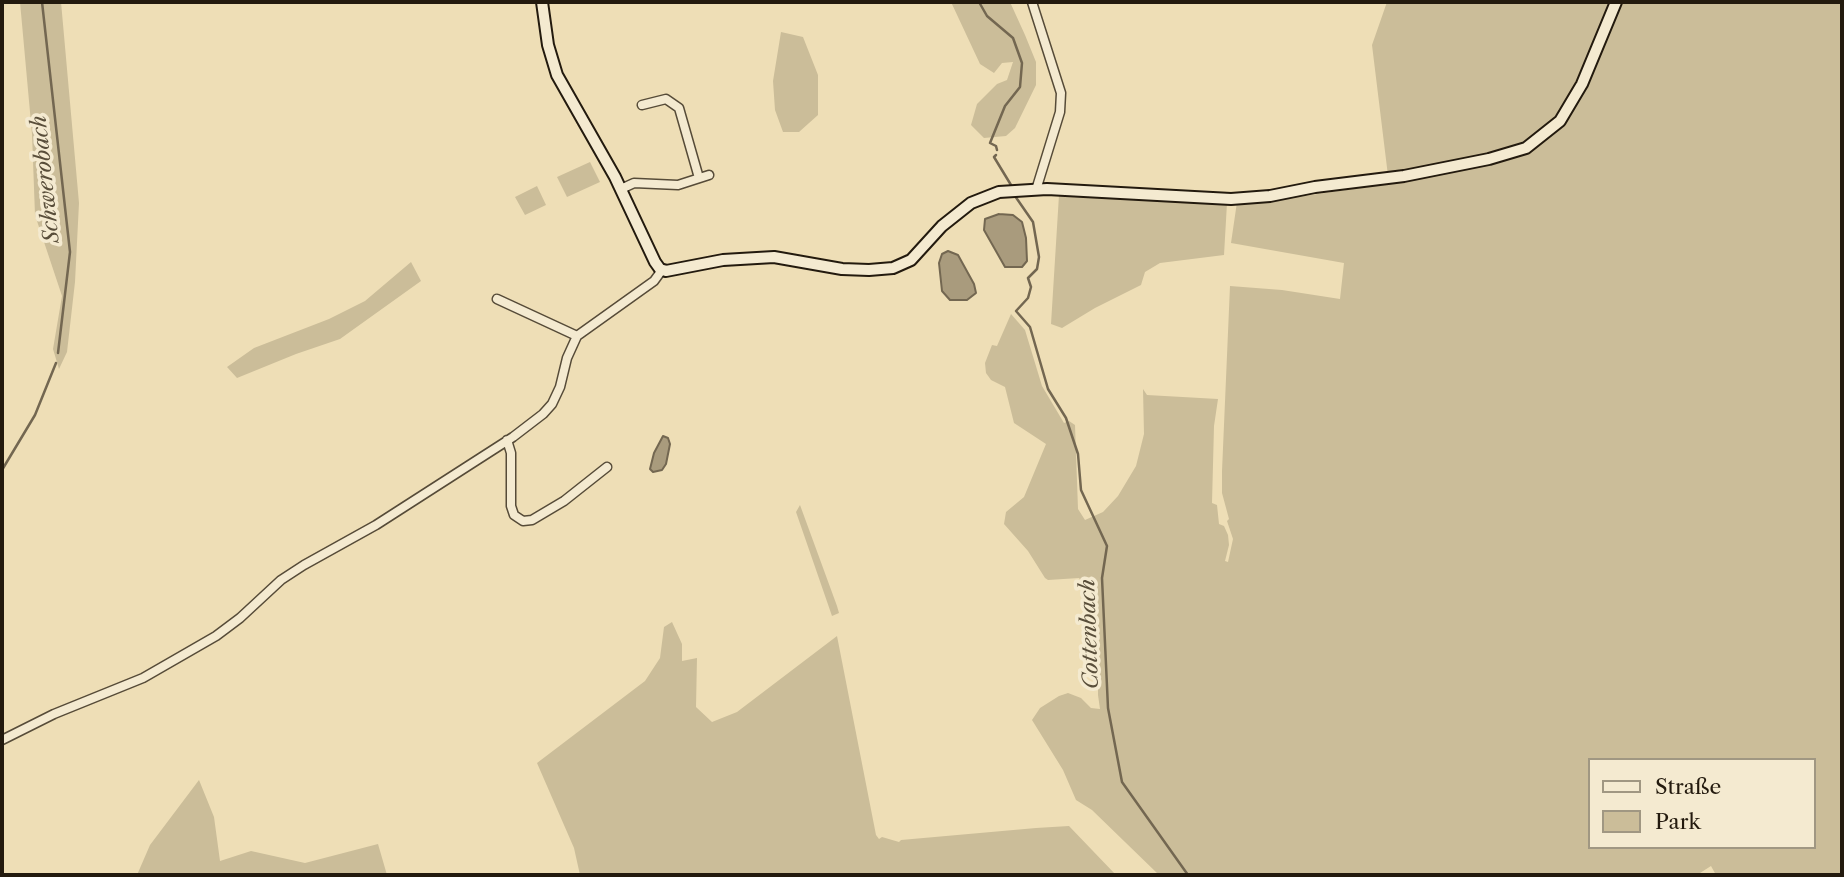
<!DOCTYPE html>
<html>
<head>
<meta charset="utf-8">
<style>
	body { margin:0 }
	#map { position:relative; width:1844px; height:877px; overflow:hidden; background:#eedeb6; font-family:"Libre Caslon Text",serif }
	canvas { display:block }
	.frame { position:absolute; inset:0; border:4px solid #231a0e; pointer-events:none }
	.legend { position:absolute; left:1588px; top:758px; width:228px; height:91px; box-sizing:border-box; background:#f4ead0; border:2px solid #a09782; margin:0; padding:9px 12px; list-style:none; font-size:21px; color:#231a0e }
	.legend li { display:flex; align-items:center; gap:14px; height:35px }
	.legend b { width:35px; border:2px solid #a09782 }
</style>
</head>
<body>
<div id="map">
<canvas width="1844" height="877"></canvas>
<div class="frame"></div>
<ul class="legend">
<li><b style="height:9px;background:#f4ead0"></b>Straße</li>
<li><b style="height:19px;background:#cbbd99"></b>Park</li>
</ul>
</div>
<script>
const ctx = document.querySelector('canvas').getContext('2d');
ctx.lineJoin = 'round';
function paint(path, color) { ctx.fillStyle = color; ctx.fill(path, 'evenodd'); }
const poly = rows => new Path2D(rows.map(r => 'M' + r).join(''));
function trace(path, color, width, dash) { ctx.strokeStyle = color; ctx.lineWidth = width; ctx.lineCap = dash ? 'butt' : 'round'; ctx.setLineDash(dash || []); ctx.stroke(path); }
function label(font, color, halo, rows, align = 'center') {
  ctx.font = font + ' "Libre Caslon Text",serif'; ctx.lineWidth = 7; ctx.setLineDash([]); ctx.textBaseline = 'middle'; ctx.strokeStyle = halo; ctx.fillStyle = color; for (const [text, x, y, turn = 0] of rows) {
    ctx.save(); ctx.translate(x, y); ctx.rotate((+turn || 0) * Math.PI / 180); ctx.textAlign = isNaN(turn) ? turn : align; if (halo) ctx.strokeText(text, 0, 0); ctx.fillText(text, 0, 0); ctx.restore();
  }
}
const green = poly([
	[20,2,61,2,79,203,75,282,67,352,59,369,53,349,62,296,35,215,32,134],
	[951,2,1010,2,1025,35,1036,62,1036,85,1015,128,1006,136,984,138,971,125,977,104,997,84,1007,80,1013,62,1002,63,994,73,980,64],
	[1387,2,1842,2,1842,875,1716,875,1711,866,1700,873,1701,875,1159,875,1092,810,1076,800,1063,770,1032,720,1040,708,1059,696,1068,693,1081,698,1091,708,1100,709,1098,695,1098,663,1094,623,1096,605,1094,598,1079,578,1048,580,1045,578,1028,551,1004,524,1006,512,1024,497,1046,444,1014,423,1005,387,991,380,986,373,985,363,992,345,997,346,1011,314,1025,330,1042,386,1064,423,1069,421,1075,425,1078,509,1085,520,1103,512,1118,496,1136,466,1144,434,1143,389,1147,395,1218,399,1214,426,1212,503,1217,505,1219,524,1224,526,1228,535,1229,545,1225,561,1228,562,1233,539,1227,521,1229,519,1222,493,1222,471,1230,286,1282,290,1340,299,1344,263,1231,243,1237,202,1261,202,1389,184,1372,45],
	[1590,760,1814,760,1814,847,1590,847],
	[781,32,803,37,818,75,818,115,799,132,783,132,775,110,773,81],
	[590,162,600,182,567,197,557,177],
	[537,186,546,205,525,215,515,197],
	[1059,195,1227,203,1224,255,1160,263,1145,272,1141,285,1095,308,1062,328,1051,324],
	[411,262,421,281,340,339,296,354,237,378,227,367,254,348,329,319,365,301],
	[800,505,837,606,839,613,832,616,796,512],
	[672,622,682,644,682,661,697,658,696,707,712,722,737,712,837,636,876,835,879,839,882,837,899,842,901,840,1036,828,1069,826,1116,875,580,875,574,848,537,763,645,681,660,658,664,627],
	[199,780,214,817,220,861,251,851,305,863,378,844,387,875,137,875,150,845]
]);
const water = poly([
	[999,214,1013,215,1022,222,1026,238,1027,261,1022,267,1005,267,984,230,985,219,999,214],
	[948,251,958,255,974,284,976,293,967,300,950,300,942,291,939,263,942,254,948,251],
	[663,436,668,438,670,444,666,464,662,470,653,472,650,469,654,453,663,436]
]);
const stream = poly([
	[42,2,70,252,58,353],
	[979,2,987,16,1013,38,1022,63,1020,87,1005,106,990,143,996,146,997,150],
	[996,155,994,157,1011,185],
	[1015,196,1033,222,1039,257,1037,269,1028,278,1031,287,1028,298,1016,311,1030,327,1048,389,1066,418,1078,454,1081,490,1107,546,1102,578,1108,708,1122,782,1188,875],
	[2,470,35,415,56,363]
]);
const street = poly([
	[1032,2,1061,93,1060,112,1036,190],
	[642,105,666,99,679,108,699,178],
	[621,189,634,183,678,185,709,175],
	[497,299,577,336],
	[507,440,511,453,511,506,514,515,523,521,532,520,564,501,607,467],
	[2,740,54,714,143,678,216,636,240,618,281,580,304,565,376,525,513,437,543,414,552,404,560,387,567,358,577,336,654,281,662,270]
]);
const secondary = poly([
	[542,2,548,45,557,75,615,177,655,262,660,269,666,271,723,260,774,257,842,269,869,270,893,268,911,260,942,226,971,203,999,192,1047,189,1231,199,1270,196,1315,187,1404,176,1489,159,1526,148,1560,121,1582,84,1616,2]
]);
const waterNames = [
	["Schwerobach",46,179,-96],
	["Cottenbach",1090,634,-92]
];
paint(green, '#cbbd99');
paint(water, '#a99b7d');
trace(water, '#736751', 2);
trace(stream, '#736751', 2.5);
trace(street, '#564b38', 11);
trace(secondary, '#231a0e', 14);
trace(street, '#f4ead0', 8);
trace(secondary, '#f4ead0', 10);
label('italic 21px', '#594e3a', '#f4ead0', waterNames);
</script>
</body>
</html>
